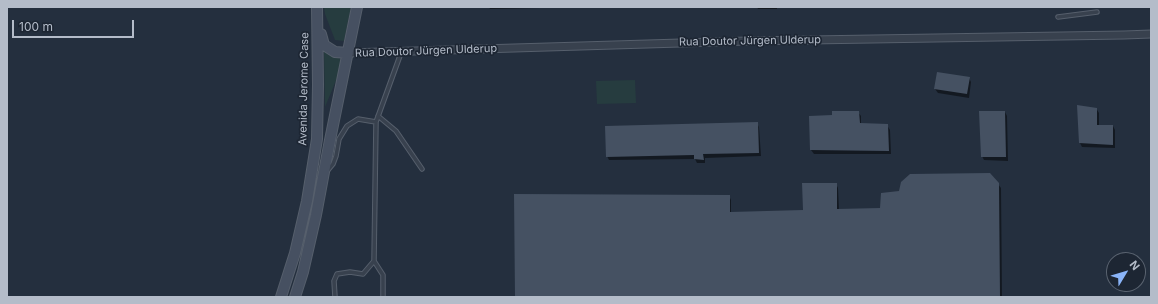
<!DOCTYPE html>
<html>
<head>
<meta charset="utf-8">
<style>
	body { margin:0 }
	#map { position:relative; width:1158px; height:304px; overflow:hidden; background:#242f3e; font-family:Inter,sans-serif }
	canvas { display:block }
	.frame { position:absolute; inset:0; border:8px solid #b4bcc9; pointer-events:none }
	.north { position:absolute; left:1106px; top:252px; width:40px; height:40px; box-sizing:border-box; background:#1d2633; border:1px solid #59626f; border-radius:50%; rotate:52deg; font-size:11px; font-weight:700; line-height:16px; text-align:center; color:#b4bcc9 }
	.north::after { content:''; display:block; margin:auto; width:14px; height:18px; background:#8ab4f8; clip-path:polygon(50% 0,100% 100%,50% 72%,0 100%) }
	.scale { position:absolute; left:12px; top:20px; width:122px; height:18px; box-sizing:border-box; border:2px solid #b4bcc9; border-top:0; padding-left:5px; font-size:12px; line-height:14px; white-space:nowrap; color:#b4bcc9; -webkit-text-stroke:3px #1d2633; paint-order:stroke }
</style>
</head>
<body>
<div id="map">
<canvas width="1158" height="304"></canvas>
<div class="frame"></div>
<div class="north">N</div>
<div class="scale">100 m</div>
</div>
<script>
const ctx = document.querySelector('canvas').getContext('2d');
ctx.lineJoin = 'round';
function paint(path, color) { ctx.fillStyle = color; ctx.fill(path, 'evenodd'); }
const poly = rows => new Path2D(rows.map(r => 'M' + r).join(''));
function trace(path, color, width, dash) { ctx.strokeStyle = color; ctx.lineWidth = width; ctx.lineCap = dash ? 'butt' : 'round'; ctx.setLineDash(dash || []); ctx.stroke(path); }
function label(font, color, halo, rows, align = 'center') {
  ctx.font = font + ' Inter,sans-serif'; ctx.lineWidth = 3.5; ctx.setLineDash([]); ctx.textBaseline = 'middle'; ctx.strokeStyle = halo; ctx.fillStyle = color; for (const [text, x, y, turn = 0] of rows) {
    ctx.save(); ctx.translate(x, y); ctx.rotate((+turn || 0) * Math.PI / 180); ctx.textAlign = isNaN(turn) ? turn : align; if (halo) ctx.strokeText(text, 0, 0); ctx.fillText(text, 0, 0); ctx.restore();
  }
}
const green = poly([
	[324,7,351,7,344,41,335,40,325,14],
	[324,51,344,61,325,107],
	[635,80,636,103,597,104,596,81]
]);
const shadow = poly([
	[489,7,590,7,490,9],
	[757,7,777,7,777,9,758,9],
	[969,78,971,82,969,98,938,93,935,89],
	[1096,108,1099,113,1099,126,1113,126,1115,130,1115,148,1082,147,1080,143],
	[858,112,861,116,861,125,887,125,890,130,891,154,814,154,811,150,833,116],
	[1005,112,1007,116,1008,161,984,160,982,156],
	[757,123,759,127,761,156,705,158,705,163,697,163,695,159,609,160,607,156],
	[836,184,838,188,839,210,881,209,998,184,1001,188,1002,297,516,297,729,196,731,200,731,213,804,211]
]);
const building = poly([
	[937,72,970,77,967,94,934,89],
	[1077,105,1097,108,1097,125,1113,125,1113,145,1079,143],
	[832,111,859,111,860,123,888,124,889,151,810,150,809,116,832,115],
	[979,111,1005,111,1006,157,981,157],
	[758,122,759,153,703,154,704,160,694,159,694,155,606,157,605,126],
	[990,173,999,183,1000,297,515,297,514,194,730,195,730,212,803,210,802,183,837,183,837,209,880,208,881,193,899,191,901,182,910,174]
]);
const service = poly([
	[1058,17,1097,12],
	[378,116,396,131,422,169],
	[328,170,333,164,336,156,339,139,347,126,358,119,376,122],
	[335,297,334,281,337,274,350,272,363,274,374,261],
	[383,297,383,275,374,261,376,122,401,53]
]);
const minor = poly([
	[348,53,747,41,1124,35,1151,34]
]);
const secondary = poly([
	[321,34,324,45,335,52,348,53],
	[281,297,295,253,307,201,317,139,318,85,317,7],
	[295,297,303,272,316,215,330,140,357,7]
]);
const streetNames = [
	["Rua Doutor Jürgen Ulderup",750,41,-1],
	["Rua Doutor Jürgen Ulderup",426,51,-2],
	["Avenida Jerome Case",304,89,-89]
];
paint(green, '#263c3f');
paint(shadow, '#0007');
paint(building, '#455162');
trace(service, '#565f6c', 5.5);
trace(minor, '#565f6c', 9);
trace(secondary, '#565f6c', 12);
trace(service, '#38414e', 3.5);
trace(minor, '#38414e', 7);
trace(secondary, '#465061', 10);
label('11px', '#b4bcc9', '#1d2633', streetNames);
</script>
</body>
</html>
